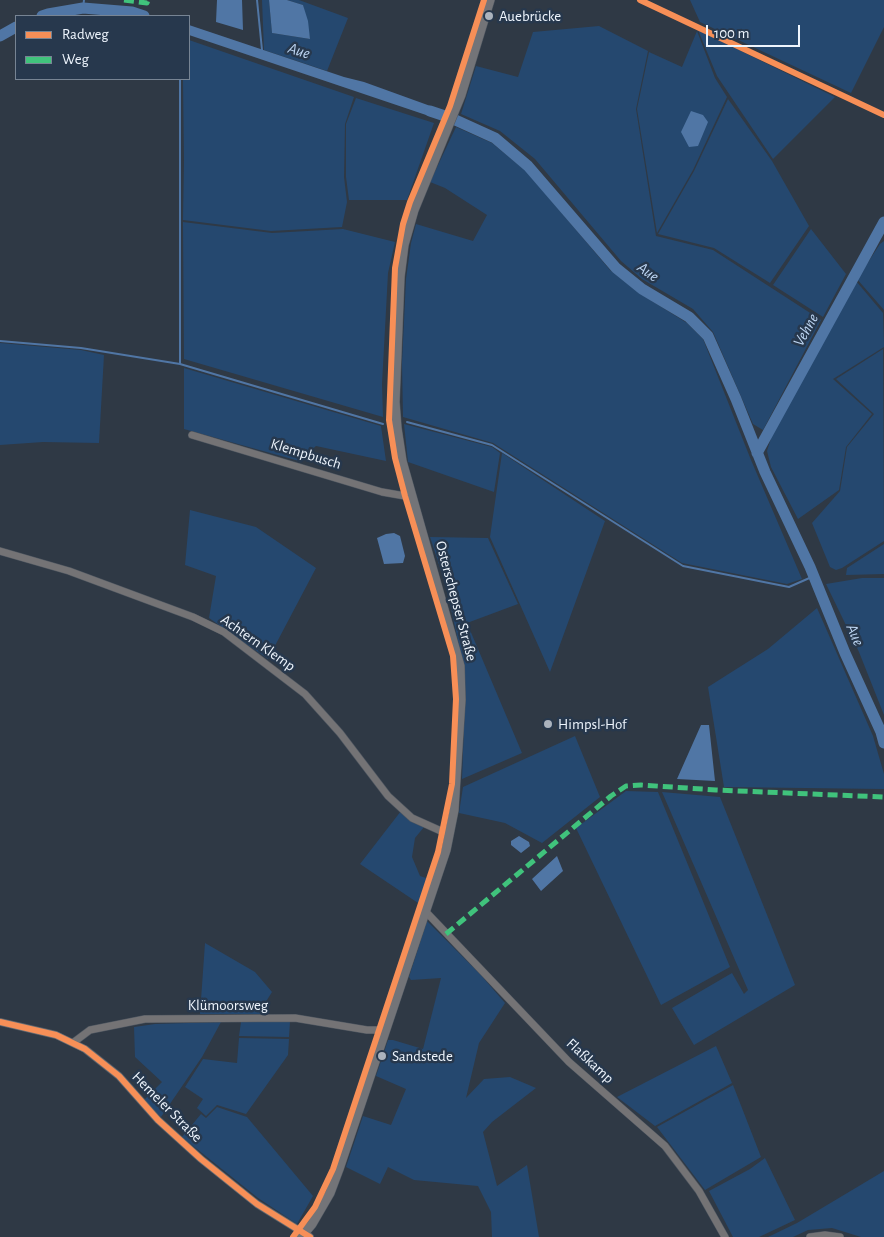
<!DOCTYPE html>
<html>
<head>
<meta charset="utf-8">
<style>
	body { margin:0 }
	#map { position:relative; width:884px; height:1237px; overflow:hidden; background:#2f3945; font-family:"Alegreya Sans",sans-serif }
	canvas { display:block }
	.legend { position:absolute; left:15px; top:15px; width:175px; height:65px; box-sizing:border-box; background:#27384d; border:1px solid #778493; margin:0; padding:6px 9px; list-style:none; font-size:15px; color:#eef5fd }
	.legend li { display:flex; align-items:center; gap:10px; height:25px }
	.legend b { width:25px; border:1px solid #778493 }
	.scale { position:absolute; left:706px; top:25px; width:94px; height:22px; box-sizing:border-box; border:2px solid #eef5fd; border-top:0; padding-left:6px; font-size:15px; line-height:18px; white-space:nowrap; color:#eef5fd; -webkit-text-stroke:4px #27384d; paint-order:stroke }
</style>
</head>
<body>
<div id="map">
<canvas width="884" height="1237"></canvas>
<ul class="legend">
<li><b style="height:6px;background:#f78f57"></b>Radweg</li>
<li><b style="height:6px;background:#40c37c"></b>Weg</li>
</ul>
<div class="scale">100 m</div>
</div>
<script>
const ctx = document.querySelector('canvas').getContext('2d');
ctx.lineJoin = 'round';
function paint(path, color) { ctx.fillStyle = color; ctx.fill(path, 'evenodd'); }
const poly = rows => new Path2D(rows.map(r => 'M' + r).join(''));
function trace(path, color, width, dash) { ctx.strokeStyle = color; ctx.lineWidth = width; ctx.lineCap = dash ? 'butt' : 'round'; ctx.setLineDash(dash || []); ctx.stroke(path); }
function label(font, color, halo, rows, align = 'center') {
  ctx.font = font + ' "Alegreya Sans",sans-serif'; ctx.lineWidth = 5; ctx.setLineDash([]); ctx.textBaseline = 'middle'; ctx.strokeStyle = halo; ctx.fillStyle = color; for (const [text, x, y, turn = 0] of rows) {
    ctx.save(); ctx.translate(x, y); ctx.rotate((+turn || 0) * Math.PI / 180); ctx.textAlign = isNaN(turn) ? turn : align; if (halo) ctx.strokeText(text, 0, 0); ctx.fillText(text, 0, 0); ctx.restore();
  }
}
const green = poly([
	[262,0,269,0,272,33,310,39,303,5,287,0,299,0,348,18,327,71,264,50],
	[690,0,884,0,884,27,851,93,700,22],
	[599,26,648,51,636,109,656,236,713,250,821,320,763,430,753,424,713,332,693,309,642,279,621,261,535,159,500,131,461,114,476,66,518,77,533,32],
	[698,30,835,97,773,159,717,76],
	[697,31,715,78,727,97,693,170,657,233,637,109,649,52,682,67],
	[189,40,354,97,345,124,344,177,347,202,342,227,271,231,183,220,184,161,183,79,189,79],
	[356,98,434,123,407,200,349,200,346,177,346,124],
	[728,99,772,161,809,226,770,283,714,248,658,234,694,171],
	[456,127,492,143,526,171,610,270,639,293,687,323,703,339,751,460,802,579,787,584,682,563,493,443,403,417,402,363,406,279,411,243,416,224,473,241,487,215,445,188,430,182],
	[183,222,272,233,343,229,395,242,388,273,382,384,383,417,184,359],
	[811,229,846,274,823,317,773,285],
	[884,241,884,310,857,279,880,244],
	[856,281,883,313,884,347,833,379,872,414,846,447,839,490,798,519,771,467,767,451,772,435],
	[0,343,81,350,104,355,99,443,43,442,0,445],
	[883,349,884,541,842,568,836,570,830,567,812,523,840,491,847,447,874,414,836,379],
	[184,368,381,426,386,461,316,446,299,461,184,429],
	[404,424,492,447,500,453,494,492,408,462],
	[502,453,605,521,550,672,490,537],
	[190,510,256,527,316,568,268,659,209,618,216,576,185,565],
	[430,537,488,538,518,604,467,623,522,753,462,779,465,700,461,654,446,586],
	[884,544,884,574,846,575,847,568],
	[862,578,884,578,884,715,859,652,826,584],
	[817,608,873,736,884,774,884,789,724,787,708,687,768,649],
	[575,736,600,797,542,843,505,823,459,813,463,787],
	[626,791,658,792,730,967,661,1005,576,828],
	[662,792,720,797,795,985,694,1045,672,1008,732,973,744,994,748,990],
	[401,811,411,820,424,827,415,838,412,857,420,876,429,879,418,903,360,864],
	[427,921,480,974,505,1003,479,1043,466,1098,484,1079,510,1077,536,1088,492,1122,483,1132,497,1186,527,1165,539,1237,492,1237,491,1212,478,1186,414,1180,388,1167,380,1184,346,1167,363,1116,391,1125,406,1089,376,1076,388,1040,393,1040,423,1049,441,978,411,980,409,977],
	[205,943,255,972,272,992,262,1008,267,1014,200,1014],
	[221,1022,202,1057,161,1117,144,1100,162,1082,135,1057,134,1027,155,1024],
	[241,1022,290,1022,289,1037,239,1036],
	[239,1038,289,1039,288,1055,246,1114,217,1105,206,1116,197,1108,203,1099,185,1087,203,1059,237,1063],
	[716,1046,732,1083,655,1126,617,1097],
	[733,1085,761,1157,705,1190,657,1127],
	[217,1107,247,1117,313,1196,297,1224,258,1198,182,1137,201,1114,206,1118],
	[765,1158,795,1220,759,1237,733,1237,709,1191,750,1169],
	[884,1171,884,1237,861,1237,832,1228,808,1230,793,1237,768,1237,797,1223]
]);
const water = poly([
	[217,0,242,0,243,30,216,22],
	[269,0,287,0,303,5,308,21,310,39,272,33],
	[189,25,344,77,364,82,447,112,444,119,437,117,432,117,189,35],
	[691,111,703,115,708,122,698,146,689,147,681,132],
	[394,533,400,536,405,556,403,563,384,564,377,538,386,534],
	[701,725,709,725,715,781,677,779],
	[519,836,529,842,530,846,521,853,511,845,511,841],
	[557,856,563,871,541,891,532,879]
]);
const stream = poly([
	[257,0,262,50],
	[83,8,84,0],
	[0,341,81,348,180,364,180,79],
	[180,364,383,424],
	[407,422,492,445,683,566,789,587,814,576]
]);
const river = poly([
	[42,16,48,14,83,8,132,12,144,16],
	[0,36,16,27],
	[430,111,451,118,495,138,528,166,616,268,642,289,689,317,708,336,736,399,765,472,810,567,845,653,881,732,884,743],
	[757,453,884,222]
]);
const minor = poly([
	[192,435,382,492,405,496,411,494],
	[0,551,69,571,193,617,224,632,305,694,340,733,388,796,412,818,441,831,450,833],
	[425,912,428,914,569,1062,665,1146,699,1191,725,1237],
	[0,1022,56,1035,85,1049,119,1076,158,1120,201,1159,257,1204,310,1237],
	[74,1042,90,1030,145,1019,295,1018,367,1030,386,1030],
	[810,1237,825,1235,840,1237]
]);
const major = poly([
	[301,1237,312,1224,330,1193,339,1169,446,850,454,810,461,700,460,666,402,461,397,428,395,402,400,277,404,245,414,210,461,95,490,0]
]);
const quiet = poly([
	[124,0,147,3,148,0],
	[446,934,611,796,626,786,641,785,716,790,884,797]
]);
const cycleway = poly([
	[640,0,884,115],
	[0,1022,56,1035,85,1049,119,1076,158,1120,201,1159,257,1204,310,1237],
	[293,1237,315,1207,333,1169,438,852,452,784,456,699,453,656,405,496,395,458,389,420,395,268,403,224,410,202,450,106,484,0]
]);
const markers = [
	[489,16,5,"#abb3bd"],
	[548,724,5,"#abb3bd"],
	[382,1056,5,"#abb3bd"]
];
const poiNames = [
	["Auebrücke",499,16],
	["Himpsl-Hof",558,724],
	["Sandstede",392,1056]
];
const streetNames = [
	["Klempbusch",306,454,17],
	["Osterschepser Straße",456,601,75],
	["Achtern Klemp",258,643,35],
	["Klümoorsweg",228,1005],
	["Flaßkamp",590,1061,43],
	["Hemeler Straße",167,1107,45]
];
const waterNames = [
	["Aue",299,51,18],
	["Aue",648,272,36],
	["Vehne",806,330,-61],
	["Aue",855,635,67]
];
paint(green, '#25486f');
paint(water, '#5076a5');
trace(stream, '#5076a5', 2);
trace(river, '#5076a5', 11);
trace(minor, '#4f5761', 8);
trace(major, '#4f5761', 10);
trace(minor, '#747375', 7);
trace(major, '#737478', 9);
trace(quiet, '#40c37c', 5, [10, 5]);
trace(cycleway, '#f78f57', 6);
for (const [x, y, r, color] of markers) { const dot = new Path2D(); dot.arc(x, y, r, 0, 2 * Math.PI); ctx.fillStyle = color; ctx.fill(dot); trace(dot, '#27384d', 2); }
label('15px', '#eef5fd', '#27384d', poiNames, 'left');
label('15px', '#eef5fd', '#27384d', streetNames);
label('italic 16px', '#bed6f3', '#27384d', waterNames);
</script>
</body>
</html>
